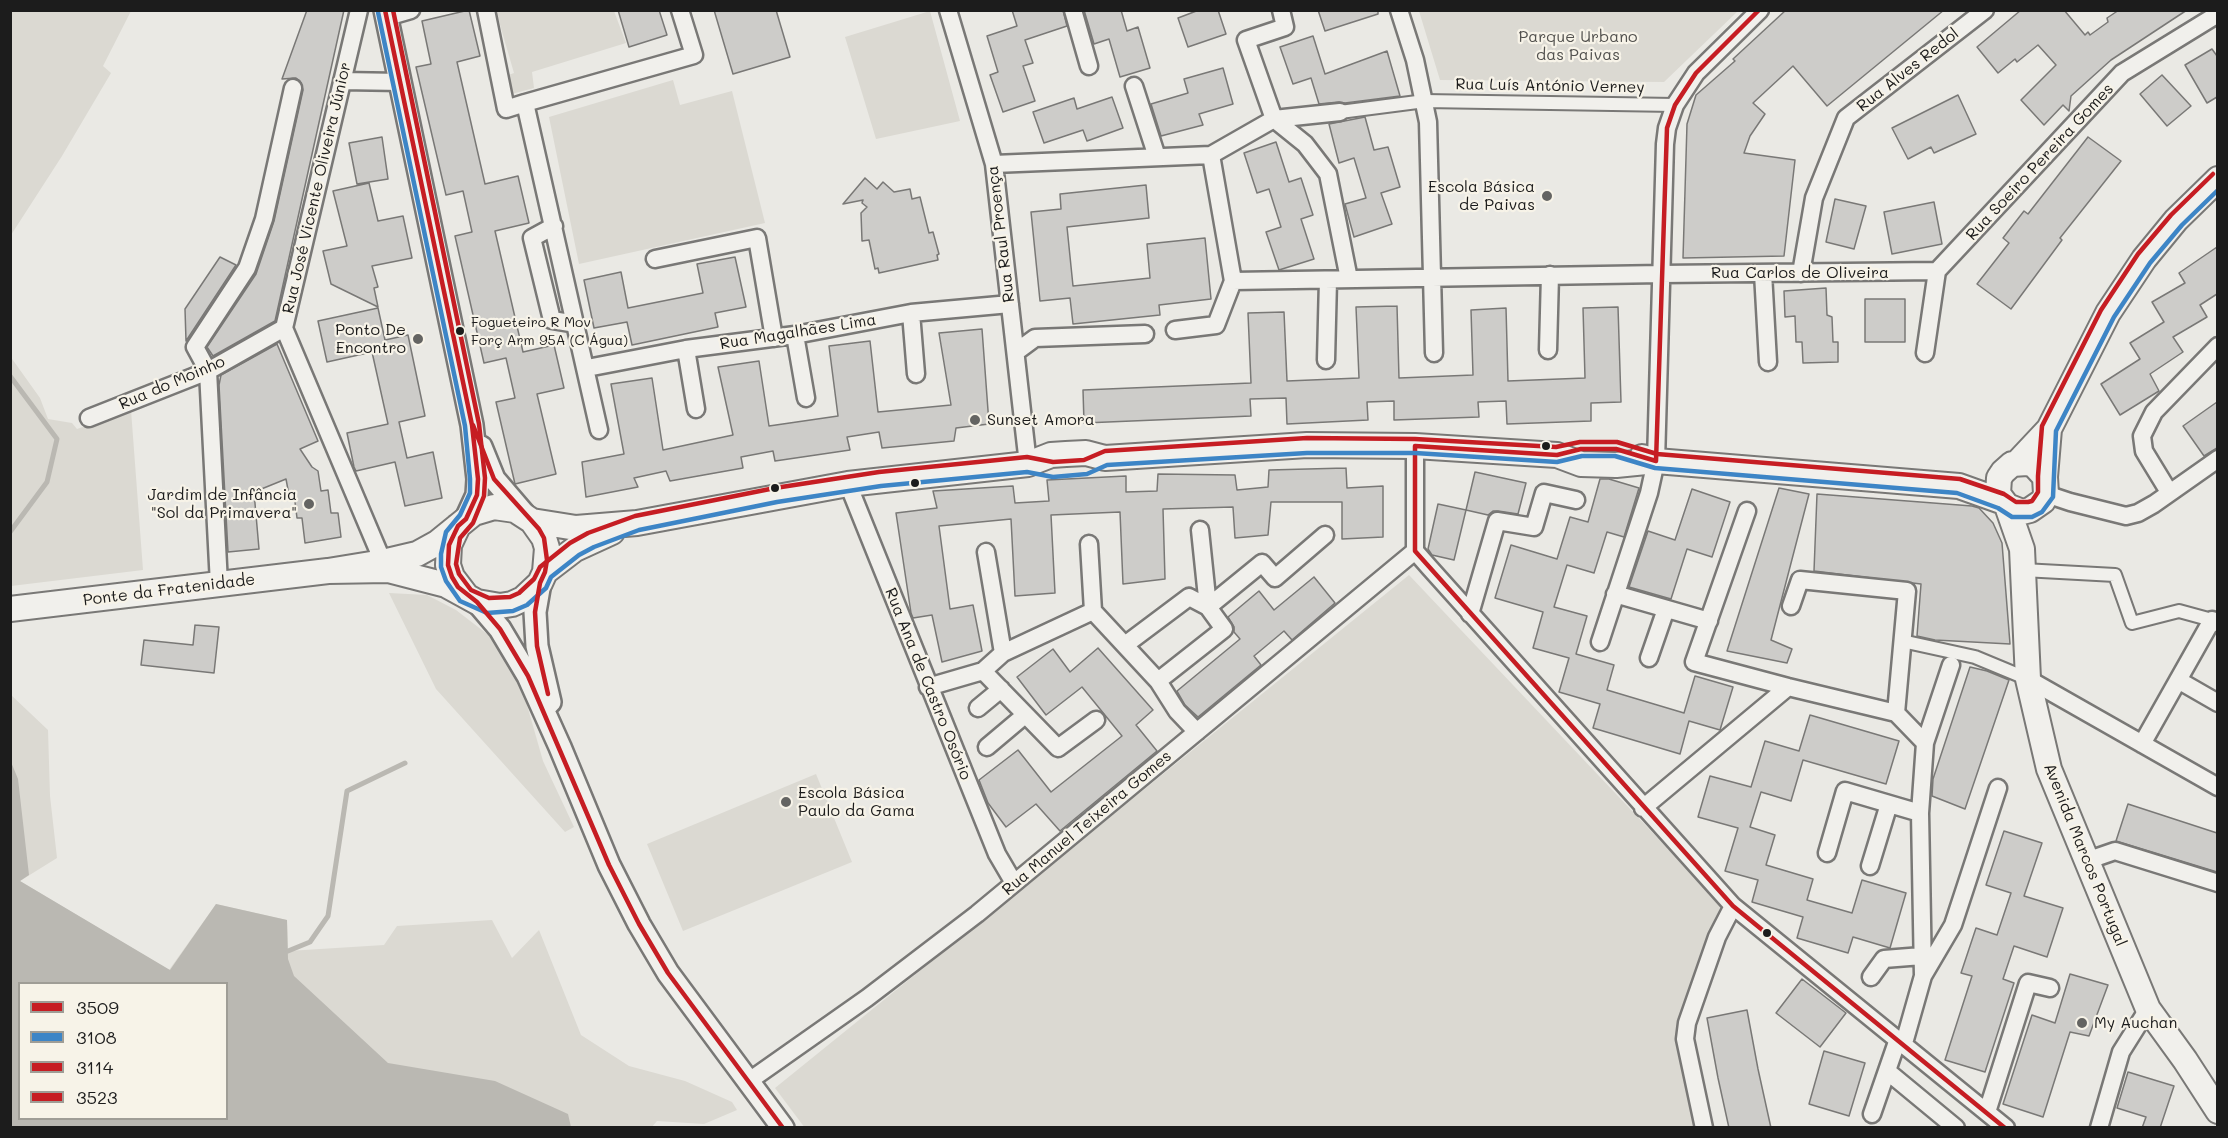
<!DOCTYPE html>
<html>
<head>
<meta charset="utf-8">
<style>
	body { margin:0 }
	#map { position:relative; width:2228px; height:1138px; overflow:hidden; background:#eae9e4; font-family:Mali,sans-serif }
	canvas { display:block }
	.frame { position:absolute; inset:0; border:12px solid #1c1c1c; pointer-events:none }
	.legend { position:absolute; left:18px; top:982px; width:210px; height:138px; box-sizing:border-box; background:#f7f3e8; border:2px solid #9f9d96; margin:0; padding:8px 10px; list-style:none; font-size:18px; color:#1c1c1c }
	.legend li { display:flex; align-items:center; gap:12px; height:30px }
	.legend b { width:30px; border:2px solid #9f9d96 }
</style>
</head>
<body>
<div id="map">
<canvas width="2228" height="1138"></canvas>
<div class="frame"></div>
<ul class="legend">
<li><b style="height:8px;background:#c61d23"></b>3509</li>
<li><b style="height:8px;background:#3d85c6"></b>3108</li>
<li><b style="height:8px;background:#c61d23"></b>3114</li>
<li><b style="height:8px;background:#c61d23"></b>3523</li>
</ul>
</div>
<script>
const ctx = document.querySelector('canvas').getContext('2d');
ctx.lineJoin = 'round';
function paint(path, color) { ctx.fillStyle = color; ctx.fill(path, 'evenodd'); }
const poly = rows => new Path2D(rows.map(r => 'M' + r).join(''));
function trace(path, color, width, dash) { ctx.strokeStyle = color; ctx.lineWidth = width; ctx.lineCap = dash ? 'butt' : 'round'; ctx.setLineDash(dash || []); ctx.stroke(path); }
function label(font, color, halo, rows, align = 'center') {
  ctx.font = font + ' Mali,sans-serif'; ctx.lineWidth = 4.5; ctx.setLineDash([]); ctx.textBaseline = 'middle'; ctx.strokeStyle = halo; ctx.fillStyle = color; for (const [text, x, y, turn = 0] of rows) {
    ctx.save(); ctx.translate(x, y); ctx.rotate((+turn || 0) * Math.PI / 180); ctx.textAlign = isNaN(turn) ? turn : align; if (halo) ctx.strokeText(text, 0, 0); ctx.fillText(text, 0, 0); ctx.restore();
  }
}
const green = poly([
	[11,10,131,11,103,66,111,73,62,156,11,235],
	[496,11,614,11,626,43,532,72,534,88,508,95,503,77,514,73],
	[930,11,960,121,876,139,845,37],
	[1419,11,1419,10,1738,11,1664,82,1440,80],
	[673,80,680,105,732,91,765,223,579,264,549,117],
	[10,356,40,398,48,419,72,423,77,429,131,410,143,570,11,586],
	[1409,575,1721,905,1680,1042,1695,1127,805,1128,775,1088],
	[389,593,427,595,456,610,491,637,521,684,543,761,574,827,565,832,436,689],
	[10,694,48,730,50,796,57,858,20,881,169,970,216,904,287,920,288,951,384,945,397,926,492,920,512,958,539,930,581,1035,629,1066,685,1081,732,1102,737,1110,704,1124,657,1121,651,1128,11,1127],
	[20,984,226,984,226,1118,20,1118],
	[816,774,852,862,683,931,647,844]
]);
const water = poly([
	[11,762,18,779,29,875,20,881,170,970,216,904,287,920,288,959,294,976,388,1063,495,1081,568,1114,571,1127,11,1127],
	[20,984,226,984,226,1118,20,1118]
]);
const stream = poly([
	[10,376,57,439,47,482,10,532],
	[288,951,310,942,328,916,347,791,405,763]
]);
const building = poly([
	[307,10,344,10,275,321,213,356,207,347,256,274,274,221,303,90,300,81,296,78,282,79,307,10],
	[469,10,480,56,457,62,485,184,518,176,529,223,495,231,523,352,554,345,564,388,537,394,556,474,515,484,496,402,515,398,506,358,484,363,455,236,472,232,463,191,446,195,416,67,431,64,422,21,469,10],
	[618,10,659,10,667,35,629,47,618,10],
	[714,10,776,10,790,57,733,74,714,10],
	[1012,10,1063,10,1067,26,1025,40,1033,63,1023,66,1035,101,1003,112,990,75,998,72,987,36,1017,26,1012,10],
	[1084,10,1121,10,1127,31,1138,27,1150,68,1120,77,1109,39,1094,44,1084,10],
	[1199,10,1218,10,1226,34,1188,47,1178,18,1199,10],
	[1318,10,1378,10,1378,14,1325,31,1318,10],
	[1786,10,1944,10,1827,106,1793,66,1753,103,1765,114,1750,136,1744,153,1795,160,1784,256,1683,258,1687,124,1696,95,1735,61,1733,59,1786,10],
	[2021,10,2064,10,2085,35,2088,32,2090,35,2108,22,2107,18,2119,10,2187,10,2111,60,2071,96,2069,111,2063,105,2044,125,2021,100,2056,65,2038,45,2017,62,2015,59,1998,73,1977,47,2021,10],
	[1313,36,1325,74,1387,51,1400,96,1345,103,1339,102,1319,104,1311,78,1293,84,1280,47,1313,36],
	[2212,49,2217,56,2217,97,2207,103,2185,65,2212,49],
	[1223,68,1233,104,1199,114,1203,125,1161,136,1151,104,1188,93,1184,79,1223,68],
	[2162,75,2191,106,2167,126,2140,94,2162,75],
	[1958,95,1976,134,1934,153,1931,147,1908,159,1892,128,1958,95],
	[1112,97,1123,128,1087,141,1083,130,1044,143,1033,112,1074,98,1077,109,1112,97],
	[1365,117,1374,150,1388,147,1400,187,1381,193,1392,224,1354,237,1345,204,1366,198,1354,158,1339,163,1329,124,1365,117],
	[382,137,388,179,357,184,349,143,382,137],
	[2088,137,2121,161,2060,238,2062,240,2011,309,1977,284,2009,243,2003,238,2024,211,2028,214,2088,137],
	[1276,142,1289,182,1301,178,1313,215,1301,219,1314,259,1279,270,1266,232,1281,227,1269,189,1257,193,1244,153,1276,142],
	[865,178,877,189,883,182,894,192,910,189,912,199,920,197,929,233,933,232,939,254,937,255,938,260,879,273,878,268,875,269,869,240,862,241,861,213,867,207,862,203,863,200,843,204,865,178],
	[369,183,378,221,403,216,412,258,372,266,378,287,374,288,378,307,331,284,323,251,347,246,333,191,369,183],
	[1146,185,1149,218,1067,227,1073,286,1150,278,1147,244,1205,238,1211,299,1159,305,1160,315,1073,324,1070,298,1040,301,1031,212,1061,209,1060,194,1146,185],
	[1835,199,1866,206,1854,249,1826,242,1835,199],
	[1934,202,1942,244,1892,254,1884,212,1934,202],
	[2217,247,2217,294,2200,305,2207,317,2173,337,2183,352,2150,374,2159,391,2120,415,2101,384,2140,359,2130,343,2164,322,2152,302,2185,283,2179,273,2217,247],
	[220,257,236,265,186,341,185,309,220,257],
	[735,257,746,307,715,313,718,327,632,345,627,322,594,328,584,280,621,272,628,308,703,293,697,264,735,257],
	[1826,288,1827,315,1832,317,1833,342,1838,342,1838,362,1803,363,1802,342,1796,342,1795,316,1785,317,1784,291,1826,288],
	[1865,299,1905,299,1905,342,1865,342,1865,299],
	[1397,306,1399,378,1473,375,1471,310,1506,308,1508,381,1585,378,1583,308,1618,307,1621,402,1591,403,1591,421,1507,424,1506,401,1478,402,1479,417,1394,420,1394,401,1367,402,1368,420,1287,424,1286,398,1250,399,1251,416,1084,423,1083,390,1251,383,1248,313,1284,312,1287,381,1359,378,1356,307,1397,306],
	[378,308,385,340,408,335,425,416,399,422,407,458,433,452,442,498,405,506,395,462,356,471,354,467,347,433,388,424,372,352,327,362,318,321,378,308],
	[982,329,989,424,956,428,954,441,882,448,879,432,847,437,850,450,775,461,773,451,741,457,743,468,670,481,666,471,634,478,638,487,586,497,582,462,624,454,611,384,652,378,663,450,733,435,718,367,759,361,769,426,838,416,829,346,870,341,878,412,951,405,939,333,982,329],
	[277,344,318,441,300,449,312,467,318,471,321,491,328,490,331,513,338,513,341,537,305,543,302,518,297,518,294,494,289,495,286,479,254,492,259,549,228,552,219,385,221,375,277,344],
	[2217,402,2217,448,2204,456,2183,426,2217,402],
	[1346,468,1347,488,1383,486,1383,537,1342,539,1342,502,1271,502,1268,535,1235,538,1233,507,1163,509,1165,579,1123,584,1120,512,1051,515,1055,593,1015,596,1011,519,939,526,950,609,973,605,982,651,942,662,932,615,913,618,911,613,896,513,937,508,933,491,1013,486,1015,503,1049,501,1047,480,1126,476,1126,492,1157,491,1158,474,1235,475,1237,490,1268,487,1269,470,1346,468],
	[1475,472,1526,483,1518,514,1498,511,1493,511,1488,515,1466,510,1475,472],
	[1600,479,1609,479,1639,488,1624,537,1607,532,1594,573,1567,565,1554,607,1587,616,1576,654,1614,665,1607,690,1684,713,1695,676,1733,687,1720,730,1689,721,1680,754,1593,728,1600,704,1559,692,1569,658,1533,648,1543,612,1495,598,1511,545,1557,559,1570,517,1588,522,1600,479],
	[1779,488,1809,494,1771,640,1792,649,1787,663,1727,651,1779,488],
	[1692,489,1730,502,1712,557,1687,549,1671,599,1629,587,1648,531,1675,540,1692,489],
	[1817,494,1972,506,1979,508,1993,523,2002,543,2010,644,1935,640,1917,636,1921,584,1814,571,1817,494],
	[1438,504,1466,510,1454,560,1432,555,1428,549,1438,504],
	[1314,577,1335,603,1292,640,1284,631,1254,656,1261,665,1198,717,1185,705,1177,691,1240,639,1234,632,1234,627,1228,617,1259,591,1274,610,1314,577],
	[195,625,219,627,214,673,141,665,144,640,193,645,195,625],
	[1098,648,1153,710,1136,725,1157,751,1060,831,1036,804,1006,827,988,803,979,780,1018,750,1051,792,1122,736,1082,687,1046,715,1017,677,1053,649,1070,672,1098,648],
	[1970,667,1987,671,2009,680,1965,809,1932,796,1933,779,1970,667],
	[1810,715,1899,741,1886,784,1803,760,1791,801,1761,792,1750,827,1775,835,1766,865,1813,879,1807,900,1852,913,1862,880,1906,893,1890,948,1853,937,1848,953,1797,938,1803,917,1752,902,1758,880,1725,871,1738,828,1698,817,1710,776,1751,787,1765,741,1799,751,1810,715],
	[2128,804,2217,833,2217,872,2116,841,2128,804],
	[2004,831,2042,843,2024,896,2063,908,2047,957,2014,946,2003,979,2014,983,1985,1072,1945,1060,1972,976,1961,973,1976,928,1997,935,2011,893,1986,885,2004,831],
	[2070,974,2108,985,2089,1036,2070,1032,2043,1117,2003,1104,2032,1015,2055,1023,2070,974],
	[1802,979,1846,1013,1820,1047,1776,1013,1802,979],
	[1747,1010,1758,1069,1771,1128,1729,1128,1718,1078,1707,1018,1747,1010],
	[1824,1051,1865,1063,1849,1116,1809,1104,1824,1051],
	[2128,1072,2174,1086,2160,1128,2142,1128,2146,1117,2117,1108,2128,1072]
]);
const pedestrian = poly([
	[1340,112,1425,101,1675,105],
	[2023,570,2115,575,2132,623,2179,611,2212,620],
	[1902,641,1975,657,2028,679]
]);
const minor = poly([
	[359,10,284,328,383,562],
	[486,10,506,109,525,103],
	[948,10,994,164,1028,464],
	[1073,10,1089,66],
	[1399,10,1415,60,1428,122,1434,353],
	[387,17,411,10],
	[342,81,401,82],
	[1134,86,1157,157],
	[1274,119,1305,144,1328,174,1349,279],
	[1274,119,1340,112],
	[994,164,1211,155],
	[554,226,532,238,552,320,576,324],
	[655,259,757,238,774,338],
	[1763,273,1768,362],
	[1801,273,1814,198,1846,118,1985,10],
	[1233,281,1211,155,1274,119,1246,40,1285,27,1281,10],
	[911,313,916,374],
	[1175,330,1216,325,1233,281,1662,274,1937,271],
	[795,335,806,398],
	[686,349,696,409],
	[1548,350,1550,275],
	[1016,352,1035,338,1145,334],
	[1925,353,1937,271,2122,73,2218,14],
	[1326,360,1328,280],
	[587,368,686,349,795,335,911,313,1010,304],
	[89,418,208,371,284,328],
	[599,430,525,103,694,55,680,10],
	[1415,446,1415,551,1429,567,1733,906,2006,1128],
	[848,484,997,854,1014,883],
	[2169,492,2144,451,2142,436,2154,412,2218,346],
	[2046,494,2070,502,2126,516,2138,513,2154,504,2218,459],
	[1747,511,1694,662,1788,687,1896,713,1925,743,1920,813,1923,976,1953,925,1998,788],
	[1089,544,1093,611],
	[986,552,1003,653],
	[219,584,208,371,195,347,247,268,264,219,293,88],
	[1615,594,1709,621],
	[1791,606,1800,580,1907,591,1896,713],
	[1470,614,1497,521,1534,527,1544,493,1576,500],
	[1600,642,1649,493,1656,461,1665,144,1667,128,1675,105,1696,73,1760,10],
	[1125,645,1189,597,1208,607,1200,530],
	[1649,658,1666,609],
	[983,671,1058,748,1096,720],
	[2028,679,2218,787],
	[2178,680,2218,703],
	[1158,681,1177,711,1197,732],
	[928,687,983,671,1003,653,1093,611,1158,681,1224,629,1208,607,1262,563,1275,578,1325,535],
	[978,708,1001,689],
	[1925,743,1951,665],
	[2142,744,2212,620,2218,623],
	[987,747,1025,715],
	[1643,808,1788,687],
	[1827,853,1845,791,1920,813],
	[2086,861,2115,851,2218,883],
	[1870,866,1889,804],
	[1871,977,1884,959,1922,956],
	[1904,1043,1923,976],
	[1887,1071,1956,1128],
	[749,1081,867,998,977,914,1415,551],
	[1987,1112,2028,983,2050,988],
	[1872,1114,1898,1039],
	[1704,1128,1685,1039,1687,1023,1717,937,1733,906],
	[2099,1128,2121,1052,2148,1009]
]);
const tertiary = poly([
	[385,10,472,425,478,479,477,495,466,519],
	[481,447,494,479,524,514],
	[540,583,535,612,537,646,550,702],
	[477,602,500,629,528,676,560,747,609,865,639,924,668,973,783,1128]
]);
const secondary = poly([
	[1642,457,1656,461,1959,486,2001,501],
	[2018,462,2049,429,2108,313,2144,259,2176,220,2218,179],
	[2045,477,2034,465,2027,463,2012,464,2003,472,1999,478,1998,494,2007,506,2022,512,2030,510,2043,501,2046,494,2045,477,2049,429],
	[2007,506,2022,549,2028,679,2049,769,2148,1009,2185,1060,2218,1111],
	[532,521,576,528,637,523,848,484,1028,464,1051,455,1066,454,1086,453,1105,458,1307,445,1415,446,1557,455,1581,464,1616,465,1656,461],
	[458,526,449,545,448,565,452,577,465,594],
	[545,572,575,549,612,532],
	[10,609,328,571,383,562,417,554,437,543,474,513,494,507,515,510,532,521,544,538,547,548,545,572,540,583,523,599,512,604,500,606,477,602,446,585,388,570,328,571]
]);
const bus1 = poly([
	[1415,446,1415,551,1733,906,2005,1128],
	[1415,446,1557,455,1581,449,1616,449,1656,461],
	[1656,461,1667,128,1675,105,1696,73,1759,10]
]);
const bus2 = poly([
	[378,12,465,426,470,479,470,493,460,515,446,532,441,554,441,567,446,581,460,601,487,613,513,611,527,605,546,588,551,577,579,555,594,547,639,530,777,502,881,486,1027,472,1053,477,1087,474,1107,465,1307,453,1415,453,1557,462,1582,456,1615,456,1655,468,1957,493,1998,508,2012,517,2032,517,2042,512,2053,497,2056,431,2114,317,2150,263,2182,225,2218,190]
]);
const bus3 = poly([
	[393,10,479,424,485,478,484,496,473,523,460,538,456,564,459,574,471,590,489,598,510,597,519,593,534,579,540,567,570,543,588,533,635,516,775,488,879,472,1027,457,1053,462,1084,460,1105,451,1307,438,1415,439,1556,447,1580,442,1617,442,1657,454,1960,479,2004,494,2016,502,2028,502,2032,501,2038,492,2038,476,2042,426,2101,310,2138,254,2171,215,2213,174]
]);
const bus4 = poly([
	[385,10,472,425,478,479,477,495,466,519,458,526,449,545,448,565,452,577,458,587,477,602,500,629,528,676,609,865,639,924,668,973,783,1128],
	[473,425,494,479,539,529,544,538,547,560,545,572,540,583,535,612,537,646,548,694]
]);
const markers = [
	[1547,196,6,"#646462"],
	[460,331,5,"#1c1c1c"],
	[418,339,6,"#646462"],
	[975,420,6,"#646462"],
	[1546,446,5,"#1c1c1c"],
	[915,483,5,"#1c1c1c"],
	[775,488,5,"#1c1c1c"],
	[309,504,6,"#646462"],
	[786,802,6,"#646462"],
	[1767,933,5,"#1c1c1c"],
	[2082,1023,6,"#646462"]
];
const busNames = [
	["Fogueteiro R Mov",471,323],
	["Forç Arm 95A (C Água)",471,341]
];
const parkNames = [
	["Parque Urbano",1578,37],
	["das Paivas",1578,55]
];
const streetNames = [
	["Rua Alves Redol",1908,70,-38],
	["Rua Luís António Verney",1550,86,1],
	["Rua Soeiro Pereira Gomes",2040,162,-47],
	["Rua José Vicente Oliveira Júnior",317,188,-77],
	["Rua Raul Proença",1001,234,-97],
	["Rua Carlos de Oliveira",1800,273],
	["Rua Magalhães Lima",798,332,-9],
	["Rua do Moinho",172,383,-23],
	["Ponte da Fratenidade",169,590,-7],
	["Rua Ana de Castro Osório",928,684,68],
	["Rua Manuel Teixeira Gomes",1087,823,-40],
	["Avenida Marcos Portugal",2085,855,68]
];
const poiNames = [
	["Escola Básica",1535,187],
	["de Paivas",1535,205],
	["Ponto De",406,330],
	["Encontro",406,348],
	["Sunset Amora",987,420,"left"],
	["Jardim de Infância",297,495],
	["\"Sol da Primavera\"",297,513],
	["Escola Básica",798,793,"left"],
	["Paulo da Gama",798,811,"left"],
	["My Auchan",2094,1023,"left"]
];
paint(green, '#dbd9d2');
paint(water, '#bab8b2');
trace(stream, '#bab8b2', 5);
paint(building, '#cdccc9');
trace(building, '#797876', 1.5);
trace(pedestrian, '#797876', 16);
trace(minor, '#797876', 21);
trace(tertiary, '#797876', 26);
trace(secondary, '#797876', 28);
trace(pedestrian, '#f1f0ec', 12);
trace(minor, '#f1f0ec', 16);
trace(tertiary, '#f1f0ec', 21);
trace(secondary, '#f1f0ec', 24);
trace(bus1, '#c61d23', 4.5);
trace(bus2, '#3d85c6', 4.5);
trace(bus3, '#c61d23', 4.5);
trace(bus4, '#c61d23', 4.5);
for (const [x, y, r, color] of markers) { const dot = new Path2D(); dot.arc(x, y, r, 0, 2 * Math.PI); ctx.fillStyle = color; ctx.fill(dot); trace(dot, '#f7f3e8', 2); }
label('14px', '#1c1c1c', '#f7f3e8', busNames, 'left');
label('16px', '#52514e', '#f7f3e8', parkNames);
label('16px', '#1c1c1c', '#f7f3e8', streetNames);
label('16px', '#1c1c1c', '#f7f3e8', poiNames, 'right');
</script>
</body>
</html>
